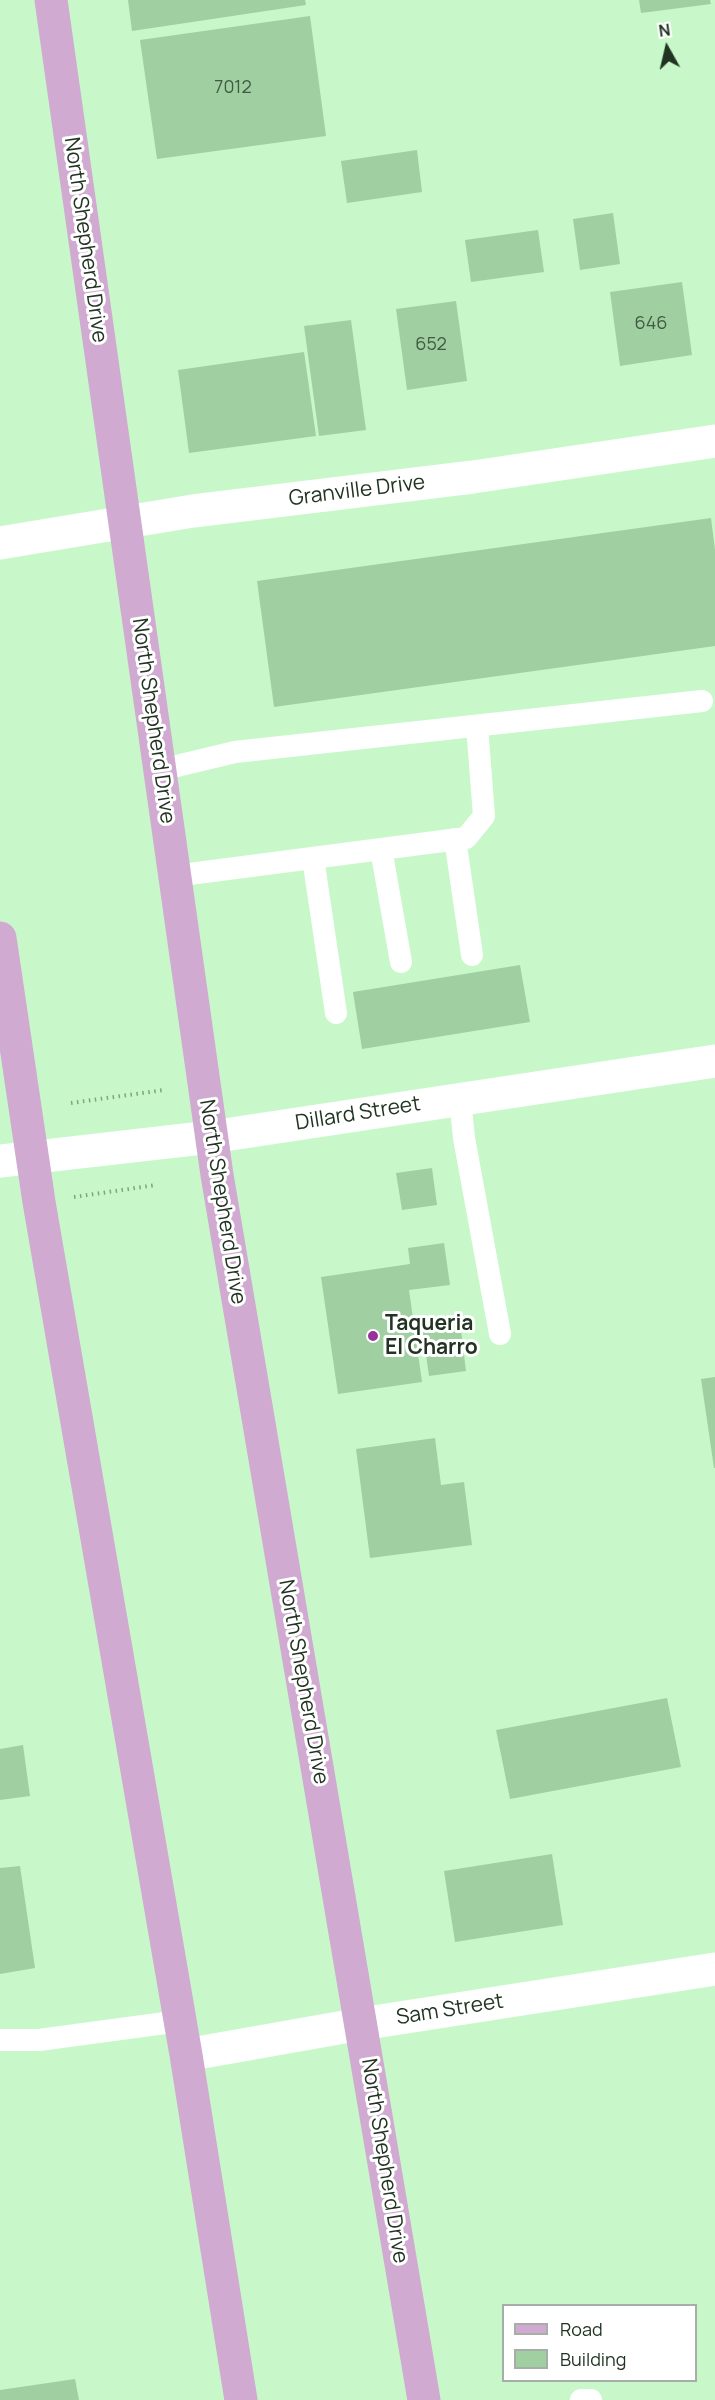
<!DOCTYPE html>
<html>
<head>
<meta charset="utf-8">
<style>
	body { margin:0 }
	#map { position:relative; width:715px; height:2400px; overflow:hidden; background:#c8f8ca; font-family:Manrope,sans-serif }
	canvas { display:block }
	.legend { position:absolute; left:502px; top:2304px; width:195px; height:78px; box-sizing:border-box; background:#fff; border:2px solid #a6aea7; margin:0; padding:8px 10px; list-style:none; font-size:18px; color:#213422 }
	.legend li { display:flex; align-items:center; gap:12px; height:30px }
	.legend b { width:30px; border:2px solid #a6aea7 }
	.north { position:absolute; left:637px; top:18px; width:60px; height:60px; -webkit-text-stroke:4px #fff; paint-order:stroke; rotate:352deg; font-size:16px; font-weight:700; line-height:24px; text-align:center; color:#213422 }
	.north::after { content:''; display:block; margin:auto; width:21px; height:27px; background:#213422; clip-path:polygon(50% 0,100% 100%,50% 72%,0 100%) }
</style>
</head>
<body>
<div id="map">
<canvas width="715" height="2400"></canvas>
<ul class="legend">
<li><b style="height:8px;background:#d0aad1"></b>Road</li>
<li><b style="height:16px;background:#a0cfa2"></b>Building</li>
</ul>
<div class="north">N</div>
</div>
<script>
const ctx = document.querySelector('canvas').getContext('2d');
ctx.lineJoin = 'round';
function paint(path, color) { ctx.fillStyle = color; ctx.fill(path, 'evenodd'); }
const poly = rows => new Path2D(rows.map(r => 'M' + r).join(''));
function trace(path, color, width, dash) { ctx.strokeStyle = color; ctx.lineWidth = width; ctx.lineCap = dash ? 'butt' : 'round'; ctx.setLineDash(dash || []); ctx.stroke(path); }
function label(font, color, halo, rows, align = 'center') {
  ctx.font = font + ' Manrope,sans-serif'; ctx.lineWidth = 6; ctx.setLineDash([]); ctx.textBaseline = 'middle'; ctx.strokeStyle = halo; ctx.fillStyle = color; for (const [text, x, y, turn = 0] of rows) {
    ctx.save(); ctx.translate(x, y); ctx.rotate((+turn || 0) * Math.PI / 180); ctx.textAlign = isNaN(turn) ? turn : align; if (halo) ctx.strokeText(text, 0, 0); ctx.fillText(text, 0, 0); ctx.restore();
  }
}
const building = poly([
	[128,0,305,0,306,5,132,31],
	[639,0,710,0,711,4,641,13],
	[310,16,326,136,157,159,140,40],
	[417,150,422,192,347,203,341,161],
	[613,213,620,264,580,270,573,219],
	[538,230,544,272,471,282,465,240],
	[682,282,692,355,620,366,610,292],
	[456,301,467,381,407,390,396,309],
	[351,320,366,430,319,436,304,326],
	[304,352,316,436,189,453,178,370],
	[711,518,715,550,715,646,274,707,257,581],
	[520,965,530,1022,362,1049,353,992],
	[432,1168,437,1205,402,1210,396,1173],
	[444,1243,450,1285,409,1290,422,1382,338,1394,321,1277,410,1264,408,1248],
	[460,1322,466,1371,429,1376,422,1327],
	[715,1377,715,1468,714,1468,701,1379],
	[435,1438,441,1485,464,1482,472,1545,370,1558,356,1449],
	[667,1698,681,1767,510,1799,496,1730],
	[23,1745,30,1796,0,1800,0,1749],
	[552,1854,563,1925,455,1942,444,1871],
	[20,1866,35,1968,0,1974,0,1868],
	[75,2379,79,2400,0,2400,0,2390]
]);
const path = poly([
	[71,1103,164,1090],
	[74,1197,156,1185]
]);
const lane = poly([
	[160,770,235,752,702,701],
	[455,839,472,955],
	[381,849,401,962],
	[313,858,336,1013],
	[174,876,466,838,484,816,477,726],
	[460,1099,464,1138,500,1334],
	[0,2040,39,2040,180,2021],
	[581,2400,591,2400]
]);
const street = poly([
	[0,543,193,511,473,477,715,441],
	[186,2055,361,2024,715,1969]
]);
const secondary = poly([
	[0,1161,211,1137,715,1061]
]);
const primary = poly([
	[51,0,217,1175,424,2400],
	[0,938,39,1202,186,2055,241,2400]
]);
const markers = [
	[373,1336,6,"#96349b"]
];
const numberNames = [
	["7012",233,88],
	["646",651,324],
	["652",431,345]
];
const streetNames = [
	["North Shepherd Drive",85,240,82],
	["Granville Drive",357,491,-7],
	["North Shepherd Drive",153,721,82],
	["Dillard Street",358,1114,-9],
	["North Shepherd Drive",222,1202,81],
	["North Shepherd Drive",303,1682,80],
	["Sam Street",450,2010,-9],
	["North Shepherd Drive",384,2161,81]
];
const poiNames = [
	["Taqueria",385,1324],
	["El Charro",385,1348]
];
paint(building, '#a0cfa2');
trace(path, '#80a381', 4, [1.5, 4.5]);
trace(lane, '#fff', 22);
trace(street, '#fff', 33);
trace(secondary, '#fff', 33);
trace(primary, '#d0aad1', 33);
for (const [x, y, r, color] of markers) { const dot = new Path2D(); dot.arc(x, y, r, 0, 2 * Math.PI); ctx.fillStyle = color; ctx.fill(dot); trace(dot, '#fff', 2); }
label('18px', '#415b42', null, numberNames);
label('21px', '#213422', '#fff', streetNames);
label('bold 21px', '#213422', '#fff', poiNames, 'left');
</script>
</body>
</html>
